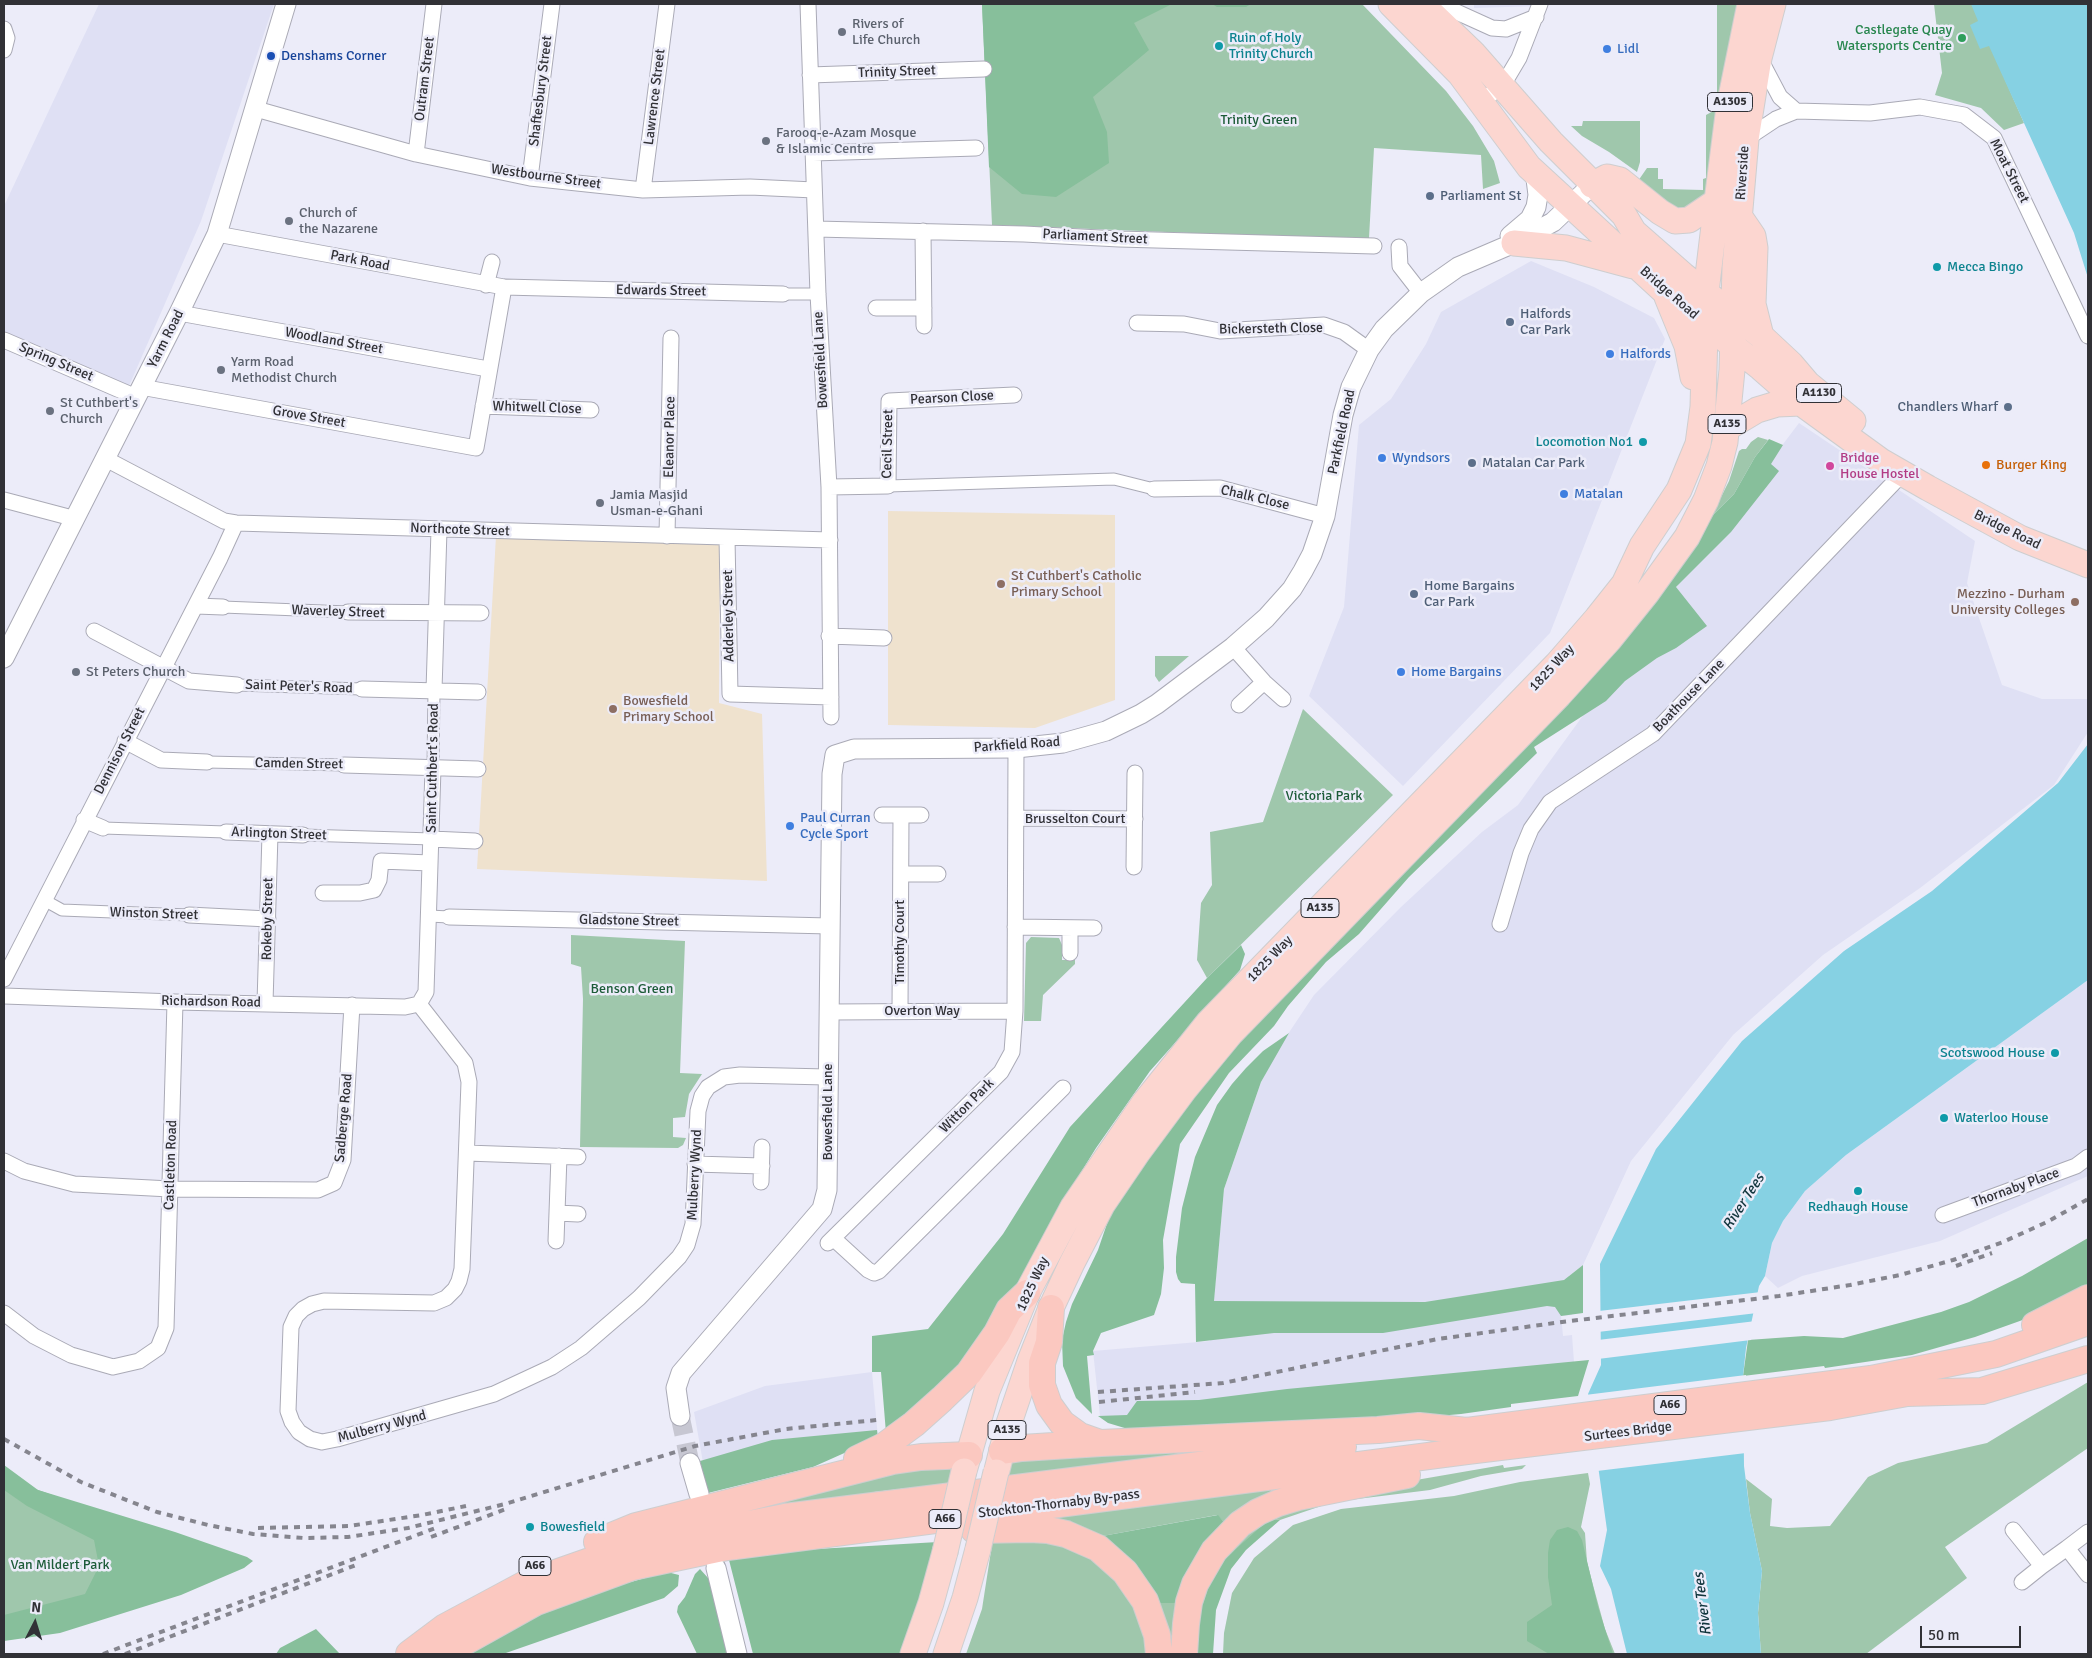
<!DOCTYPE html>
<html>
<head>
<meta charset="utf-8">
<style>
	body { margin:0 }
	#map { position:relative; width:2092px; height:1658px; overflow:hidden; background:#ececf9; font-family:Signika,sans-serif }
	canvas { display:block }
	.frame { position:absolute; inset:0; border:5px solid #313136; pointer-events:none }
	.north { position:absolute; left:10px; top:1598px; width:50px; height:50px; -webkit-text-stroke:4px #ececf9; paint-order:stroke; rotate:5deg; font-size:14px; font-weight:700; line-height:20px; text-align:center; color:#313136 }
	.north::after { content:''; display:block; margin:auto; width:18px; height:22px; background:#313136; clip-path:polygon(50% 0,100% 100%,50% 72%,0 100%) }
	.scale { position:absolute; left:1920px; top:1626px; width:101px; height:22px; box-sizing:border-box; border:2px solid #313136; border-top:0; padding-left:6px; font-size:15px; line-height:18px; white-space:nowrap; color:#313136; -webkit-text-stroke:4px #ececf9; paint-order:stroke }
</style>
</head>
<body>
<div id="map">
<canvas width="2092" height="1658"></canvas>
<div class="frame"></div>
<div class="north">N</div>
<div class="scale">50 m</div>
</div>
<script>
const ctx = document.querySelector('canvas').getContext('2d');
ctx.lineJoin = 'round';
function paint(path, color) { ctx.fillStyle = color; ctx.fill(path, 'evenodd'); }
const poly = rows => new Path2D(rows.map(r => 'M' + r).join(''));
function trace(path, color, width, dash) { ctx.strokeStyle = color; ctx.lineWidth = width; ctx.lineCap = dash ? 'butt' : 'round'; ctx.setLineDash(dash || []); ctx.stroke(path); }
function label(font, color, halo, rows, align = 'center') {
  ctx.font = font + ' Signika,sans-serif'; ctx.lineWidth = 5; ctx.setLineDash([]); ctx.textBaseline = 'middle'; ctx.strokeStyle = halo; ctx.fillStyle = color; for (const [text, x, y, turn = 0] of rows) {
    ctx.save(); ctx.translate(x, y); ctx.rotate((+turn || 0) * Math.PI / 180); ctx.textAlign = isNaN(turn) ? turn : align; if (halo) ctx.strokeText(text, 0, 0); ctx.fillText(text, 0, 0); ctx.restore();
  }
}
const built = poly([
	[99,4,274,4,201,221,129,386,4,334,4,206],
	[1474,4,1539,4,1539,6,1474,8],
	[1531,261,1594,287,1654,318,1665,339,1550,633,1403,786,1309,696,1344,607,1359,425,1391,399,1426,344,1441,312],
	[1799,423,1975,541,1967,583,2002,685,2042,699,2088,699,2088,732,2054,785,1920,888,1823,955,1733,1035,1631,1161,1583,1265,1569,1276,1572,1315,1561,1316,1563,1336,1572,1335,1574,1362,1556,1368,1150,1416,1100,1416,1093,1351,1210,1341,1224,1189,1261,1082,1280,1046,1314,995,1401,907,1482,832,1518,805,1712,538],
	[2088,980,2088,1176,1940,1241,1802,1276,1778,1288,1765,1276,1772,1243,1783,1221,1805,1191,1846,1155],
	[872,1372,878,1438,704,1468,694,1412,765,1386]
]);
const education = poly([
	[888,511,1115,515,1115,700,1035,728,888,725],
	[496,536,720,541,719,703,762,714,767,881,477,869]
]);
const green = poly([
	[982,4,1362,4,1446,91,1473,126,1494,161,1500,183,1483,189,1481,155,1374,148,1369,238,1366,240,992,225],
	[1717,4,1737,4,1719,96,1717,96],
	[1934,4,1972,4,2024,123,2004,130,1981,108,1935,95,1942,73],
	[1717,109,1706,197,1689,211,1669,208,1638,181,1647,168,1658,168,1658,179,1663,179,1663,189,1703,190,1703,179,1706,178,1706,115],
	[1583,121,1640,121,1640,162,1637,172,1609,152,1582,136,1571,126,1582,126],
	[1758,437,1768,440,1755,457,1734,494,1711,517,1729,481,1739,451,1742,449,1746,449,1751,442],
	[1155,656,1189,656,1159,682,1155,676],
	[1303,709,1393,795,1207,978,1197,960,1201,903,1212,885,1210,832,1263,822],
	[571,935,685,941,680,1073,702,1074,689,1094,685,1117,673,1118,673,1137,686,1138,683,1145,678,1148,580,1147,583,999,581,967,571,964],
	[1031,937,1059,938,1062,945,1062,960,1075,960,1075,964,1043,995,1041,1021,1024,1021,1026,943],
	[2088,1382,2088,1448,1945,1547,1967,1578,1866,1654,1761,1654,1758,1613,1762,1571,1750,1513,1746,1479,1772,1499,1770,1526,1787,1528,1830,1526,1868,1477,1898,1463,1987,1443],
	[1311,1442,1007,1477,1013,1451],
	[961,1465,951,1483,874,1492,873,1496,744,1515,739,1505,886,1471],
	[1503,1465,1504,1468,1526,1465,1522,1469,1481,1476,1430,1490,1333,1502,1280,1520,1274,1519,1226,1558,1198,1619,1192,1621,1215,1565,1261,1519,1335,1494],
	[1588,1473,1590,1484,1581,1527,1585,1533,1587,1562,1593,1585,1605,1629,1615,1654,1223,1654,1224,1633,1232,1593,1254,1558,1293,1525,1341,1509,1454,1496,1520,1482],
	[4,1478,226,1556,4,1632],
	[1295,1483,1225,1528,1223,1521,1217,1515,1097,1537,1007,1518],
	[993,1538,1073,1545,1127,1585,1151,1654,966,1654,982,1609],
	[1162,1601,1176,1603,1171,1654,1156,1603]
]);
const forest = poly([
	[982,4,1172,4,1134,23,1149,50,1093,97,1107,132,1109,163,1056,197,1022,194,989,167],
	[1212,4,1251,4,1246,7,1217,7],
	[1769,439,1783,445,1771,464,1779,471,1731,532,1676,587,1707,626,1676,648,1657,658,1625,681,1606,701,1534,747,1537,753,1409,877,1359,934,1326,962,1288,1006,1274,1026,1229,1073,1180,1144,1163,1240,1164,1268,1161,1294,1154,1315,1101,1333,1093,1351,1094,1355,1087,1356,1092,1414,1076,1398,1063,1366,1062,1340,1066,1322,1072,1304,1098,1250,1112,1209,1185,1101,1711,517,1734,494,1755,457],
	[1241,945,1245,954,1240,970,1150,1071,1096,1148,1059,1208,1000,1319,983,1343,886,1433,881,1372,872,1372,872,1336,928,1329,1003,1234,1070,1127,1207,978],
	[1289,1033,1261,1082,1224,1189,1214,1301,1425,1302,1564,1280,1583,1265,1583,1313,1561,1316,1555,1307,1547,1306,1383,1333,1274,1333,1196,1342,1195,1284,1181,1283,1178,1279,1176,1272,1176,1257,1182,1208,1195,1157,1217,1105,1232,1084,1246,1068,1263,1051],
	[2088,1238,2088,1287,2031,1317,1975,1337,1912,1355,1825,1368,1824,1366,1743,1376,1748,1340,1804,1336,1843,1338,1941,1312,1969,1302,2022,1276],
	[1589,1360,1578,1396,1511,1404,1511,1407,1461,1414,1380,1421,1128,1429,1108,1423,1098,1416,1127,1415,1137,1401,1199,1400,1287,1389],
	[877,1430,878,1438,813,1467,708,1493,700,1461,772,1440],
	[4,1465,38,1490,175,1532,247,1557,253,1561,244,1568,181,1595,60,1633,4,1641,4,1615,85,1594,99,1566,94,1540,27,1506,4,1490],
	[1218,1515,1223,1521,1225,1528,1176,1603,1156,1603,1097,1537],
	[1274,1519,1280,1520,1246,1550,1231,1569,1216,1610,1213,1654,1189,1654,1198,1619,1210,1583,1226,1558,1265,1523],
	[1568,1527,1577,1531,1582,1540,1598,1607,1613,1654,1549,1654,1527,1641,1527,1622,1552,1605,1548,1577,1548,1553,1550,1540,1557,1530],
	[938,1542,906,1654,753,1654,729,1560,765,1552],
	[700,1569,717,1588,729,1654,697,1654,677,1612,678,1606,685,1597,695,1574],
	[667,1572,679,1575,678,1586,664,1598,503,1654,471,1654,470,1652,496,1633,587,1594],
	[316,1629,340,1654,276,1654,280,1648]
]);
const water = poly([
	[1971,4,2088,4,2088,278,2074,233,1989,46,1980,49,1970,25,1978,21],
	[2088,744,2088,980,1846,1155,1805,1191,1783,1221,1772,1243,1765,1276,1759,1286,1746,1348,1743,1376,1744,1466,1750,1513,1762,1571,1758,1613,1761,1654,1627,1654,1611,1589,1600,1566,1607,1530,1588,1394,1601,1365,1600,1264,1656,1149,1742,1041,1844,951,1932,891,2058,783]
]);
const pier = poly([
	[1761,1292,1757,1313,1598,1332,1599,1311],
	[1756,1321,1751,1340,1598,1359,1598,1340],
	[1746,1375,1746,1453,1597,1471,1585,1395]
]);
const tertiaryTunnel = poly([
	[680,1416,690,1463]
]);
const pedestrian = poly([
	[783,294,818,294],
	[888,486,1114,479,1154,489],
	[223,607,348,612],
	[237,685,362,689],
	[207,762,344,765],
	[433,768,434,690],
	[103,828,226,832],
	[303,835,432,839],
	[44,900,62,910,189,915],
	[429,916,449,917]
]);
const minor = poly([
	[808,4,818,294,829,487,831,717],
	[1439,4,1492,28,1506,29,1536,17],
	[4,29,7,38,4,50],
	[1760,59,1780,97,1796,111],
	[810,75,984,69],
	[1482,101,1503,85,1519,58,1540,4],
	[256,109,416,154,530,178,643,190,750,187,814,190],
	[1746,139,1776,119,1796,111,1870,113,1920,107,1964,115,1994,138,2088,336],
	[813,153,976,148],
	[416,154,434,4],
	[530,178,552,4],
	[643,190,667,4],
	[816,229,1024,234,1119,239,1374,246],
	[923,231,924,326],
	[217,234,504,287,783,294],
	[1399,247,1400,266,1421,293],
	[486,285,492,262],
	[876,308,924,308],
	[179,313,488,369],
	[1137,323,1184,324,1220,331,1324,325,1344,332,1369,350],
	[4,340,136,397],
	[141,387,476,448,504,287],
	[483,406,591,410],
	[104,458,224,521,236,523,830,540],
	[829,487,888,486,889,401,1014,395],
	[1154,489,1220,488,1325,516],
	[4,500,76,519],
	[667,536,671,338],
	[727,538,730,694,831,697],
	[196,606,223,607],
	[348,612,481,613],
	[94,631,189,681,237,685],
	[829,636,884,638],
	[1233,647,1264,682,1283,699],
	[362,689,478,692],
	[434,690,439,530],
	[1239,705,1264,682],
	[125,741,161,760,207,762],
	[344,765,478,769],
	[882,815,921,815],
	[1016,818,1135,819],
	[84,820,103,828],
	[226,832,303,835],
	[432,839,475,841],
	[1134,867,1135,773],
	[901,874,938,874],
	[323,893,360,893,374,890,379,880,381,861,430,863],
	[189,915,268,919],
	[449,917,830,926],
	[1500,924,1521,853,1531,829,1550,802,1653,734,1903,473],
	[1015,927,1094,928],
	[1070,953,1070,928],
	[4,979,220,558,236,523],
	[4,996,175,1002,405,1007,419,1004],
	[265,1003,270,834],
	[419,1004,465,1063,469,1082,462,1269,459,1281,455,1289,446,1298,434,1303,324,1301,312,1304,303,1309,296,1316,291,1327,288,1411,292,1422,299,1432,310,1439,322,1442,337,1439,494,1394,552,1367,581,1348,639,1298,679,1257,687,1245,693,1224,698,1111,702,1096,708,1087,724,1077,740,1075,827,1077],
	[419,1004,426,992,433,768],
	[900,1011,901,815],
	[830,1012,1015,1011],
	[467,1153,578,1157],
	[4,1161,24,1171,74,1184,170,1189,318,1190,334,1183,343,1160,352,1005],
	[695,1164,762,1166],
	[761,1182,762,1147],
	[557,1213,578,1214],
	[1943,1215,2076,1166,2088,1157],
	[833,1238,868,1270,874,1273,879,1271,1063,1088],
	[556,1241,559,1156],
	[828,1243,1001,1072,1012,1052,1015,1011,1016,748],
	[4,1313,34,1336,71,1355,113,1367,139,1361,158,1348,166,1328,175,1002],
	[2013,1530,2042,1566,2067,1548],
	[2088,1532,2067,1548,2088,1575],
	[2022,1582,2042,1566]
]);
const tertiary = poly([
	[1510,236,1530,219,1536,207,1538,195,1536,179,1530,168],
	[4,658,179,313,217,234,286,4],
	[680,1416,676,1388,681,1373,822,1209,827,1190,832,774,835,755,854,749,1016,748,1063,743,1106,731,1141,714,1157,704,1233,647,1266,618,1292,589,1303,571,1312,554,1325,516,1343,415,1351,387,1369,350,1384,329,1421,293,1458,267,1514,243,1553,222,1592,185],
	[690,1463,699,1494],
	[716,1568,737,1654]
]);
const primary = poly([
	[1391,4,1460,74,1529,167,1665,292,1761,368,1801,403,1881,461,1928,488,2020,538,2088,565],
	[1422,4,1473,53,1551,142,1624,215,1634,232,1683,275,1761,336,1791,364,1808,384,1853,421],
	[1592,185,1607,177,1620,180,1660,212,1675,221,1689,220,1717,201],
	[1740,217,1753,236,1755,248,1753,304,1761,336],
	[1514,243,1566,248,1633,266],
	[1667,297,1687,346,1693,377],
	[1727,428,1757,410,1777,404,1801,403],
	[997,1470,1008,1426,1030,1361,1051,1308,1072,1263,1102,1205,1138,1152,1184,1090,1231,1033,1559,695,1609,640,1646,594,1687,537,1706,500,1719,466,1725,442,1732,370,1735,267,1746,139,1759,58,1773,4],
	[964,1471,987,1391,1027,1293,1073,1207,1144,1103,1208,1023,1557,664,1597,618,1624,584,1642,546,1679,490,1698,444,1703,407,1706,292,1717,201,1729,107,1750,4],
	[913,1654,931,1603,945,1552],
	[946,1654,965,1598,978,1549]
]);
const trunk = poly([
	[1051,1308,1049,1342,1042,1363,1042,1385,1049,1405,1062,1423,1080,1436,1097,1442],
	[2035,1325,2088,1298],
	[1002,1451,1022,1448,1101,1443,1378,1430,1419,1426,1467,1431,1871,1379,1996,1354,2088,1322],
	[857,1459,884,1446,914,1424,942,1399,969,1373,997,1333,1009,1310,1027,1293],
	[974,1530,1030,1529,1048,1530,1066,1534,1098,1548,1125,1572,1145,1601,1157,1635,1159,1654],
	[597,1542,636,1526,893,1461,921,1457,969,1455],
	[409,1654,445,1627,527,1583,627,1548,785,1517,1343,1447],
	[443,1654,536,1602,632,1567,727,1547,1467,1451,1830,1407,1907,1393,1982,1391,2088,1359],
	[1184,1654,1186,1624,1189,1602,1195,1584,1214,1551,1240,1524,1258,1512,1278,1503,1298,1497,1407,1475]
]);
const rail = poly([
	[1956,1266,1992,1253],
	[1098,1392,1223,1383,1438,1339,1562,1322,1779,1296,1850,1285,1900,1275,1953,1260,2003,1242,2047,1222,2088,1199],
	[1099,1402,1195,1392],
	[4,1439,81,1482,157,1512,208,1525,253,1534,304,1538,348,1537,408,1528,505,1504,695,1446,786,1429,877,1420],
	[258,1528,349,1526,422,1515,466,1506],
	[431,1537,506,1509],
	[103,1654,438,1527],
	[125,1654,356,1565]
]);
const primaryBridge = poly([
	[978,1549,996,1472],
	[945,1552,964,1471]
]);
const markers = [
	[842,32,5,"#6b7280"],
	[1962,38,5,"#2e9e5b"],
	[1219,46,5,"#0f9aa8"],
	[1607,49,5,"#3f7fe0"],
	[271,56,5,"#1a4fb4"],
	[766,141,5,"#6b7280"],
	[1430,196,5,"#5c6f8a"],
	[289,221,5,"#6b7280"],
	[1937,267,5,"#0f9aa8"],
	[1510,322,5,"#5c6f8a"],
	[1610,354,5,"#3f7fe0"],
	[221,370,5,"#6b7280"],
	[2008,407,5,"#5c6f8a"],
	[50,411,5,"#6b7280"],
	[1643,442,5,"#0f9aa8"],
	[1382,458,5,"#3f7fe0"],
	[1472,463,5,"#5c6f8a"],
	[1986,465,5,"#e8710a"],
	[1830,466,5,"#d1479c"],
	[1564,494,5,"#3f7fe0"],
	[600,503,5,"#6b7280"],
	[1001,584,5,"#8d6e63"],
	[1414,594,5,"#5c6f8a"],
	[2075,602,5,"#8d6e63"],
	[76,672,5,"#6b7280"],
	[1401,672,5,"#3f7fe0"],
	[613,709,5,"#8d6e63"],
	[790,826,5,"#3f7fe0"],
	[2055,1053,5,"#0f9aa8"],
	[1944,1118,5,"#0f9aa8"],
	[1858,1191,5,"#0f9aa8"],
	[530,1527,5,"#0f9aa8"]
];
const shields = [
	[1730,102,45],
	[1819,393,45],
	[1727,424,38],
	[1320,908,38],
	[1670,1405,32],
	[1007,1430,38],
	[945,1519,32],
	[535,1566,32]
];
const shieldNames = [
	["A1305",1730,102],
	["A1130",1819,393],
	["A135",1727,424],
	["A135",1320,908],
	["A66",1670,1405],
	["A135",1007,1430],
	["A66",945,1519],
	["A66",535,1566]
];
const worshipNames = [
	["Rivers of",852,24],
	["Life Church",852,40],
	["Farooq-e-Azam Mosque",776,133],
	["& Islamic Centre",776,149],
	["Church of",299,213],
	["the Nazarene",299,229],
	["Yarm Road",231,362],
	["Methodist Church",231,378],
	["St Cuthbert's",60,403],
	["Church",60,419],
	["Jamia Masjid",610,495],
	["Usman-e-Ghani",610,511],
	["St Peters Church",86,672]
];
const leisureNames = [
	["Castlegate Quay",1952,30],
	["Watersports Centre",1952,46]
];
const cultureNames = [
	["Ruin of Holy",1229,38],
	["Trinity Church",1229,54],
	["Mecca Bingo",1947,267],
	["Locomotion No1",1633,442,"right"],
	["Scotswood House",2045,1053,"right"],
	["Waterloo House",1954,1118],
	["Redhaugh House",1858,1207,"center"],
	["Bowesfield",540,1527]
];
const shopNames = [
	["Lidl",1617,49],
	["Halfords",1620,354],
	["Wyndsors",1392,458],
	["Matalan",1574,494],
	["Home Bargains",1411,672],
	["Paul Curran",800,818],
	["Cycle Sport",800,834]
];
const transitNames = [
	["Denshams Corner",281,56]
];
const streetNames = [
	["Trinity Street",897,72,-2],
	["Outram Street",425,79,-83],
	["Shaftesbury Street",541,91,-83],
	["Lawrence Street",655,97,-83],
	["Moat Street",2009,171,63],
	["Riverside",1743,173,-86],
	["Westbourne Street",546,177,8],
	["Parliament Street",1095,237,3],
	["Park Road",360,261,11],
	["Edwards Street",661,291,1],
	["Bridge Road",1669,293,41],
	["Bickersteth Close",1271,329,-1],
	["Yarm Road",166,339,-63],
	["Woodland Street",334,341,10],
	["Bowesfield Lane",821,360,-93],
	["Spring Street",56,362,23],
	["Pearson Close",952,398,-3],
	["Whitwell Close",537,408,2],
	["Grove Street",309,417,10],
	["Parkfield Road",1342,432,-78],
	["Eleanor Place",670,437,-89],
	["Cecil Street",888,444,-89],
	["Chalk Close",1255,498,13],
	["Northcote Street",460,530,2],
	["Bridge Road",2007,530,26],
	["Waverley Street",338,612,2],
	["Adderley Street",729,616,-91],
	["1825 Way",1552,668,-47],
	["Saint Peter's Road",299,687,2],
	["Boathouse Lane",1689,696,-46],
	["Parkfield Road",1017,745,-4],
	["Dennison Street",120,751,-63],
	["Camden Street",299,764,1],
	["Saint Cuthbert's Road",433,768,-89],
	["Brusselton Court",1075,819],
	["Arlington Street",279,834,2],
	["Winston Street",154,914,2],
	["Rokeby Street",268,919,-89],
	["Gladstone Street",629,921,1],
	["Timothy Court",900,942,-90],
	["1825 Way",1270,959,-46],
	["Richardson Road",211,1002,1],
	["Overton Way",922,1011],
	["Witton Park",967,1106,-45],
	["Bowesfield Lane",828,1112,-90],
	["Sadberge Road",344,1118,-85],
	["Castleton Road",171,1165,-88],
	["Mulberry Wynd",695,1175,-87],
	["Thornaby Place",2016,1188,-20],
	["1825 Way",1033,1284,-65],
	["Mulberry Wynd",382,1427,-15],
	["Surtees Bridge",1628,1432,-7],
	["Stockton-Thornaby By-pass",1059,1504,-7]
];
const parkNames = [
	["Trinity Green",1259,120],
	["Victoria Park",1324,796],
	["Benson Green",632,989],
	["Van Mildert Park",60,1565]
];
const serviceNames = [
	["Parliament St",1440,196],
	["Halfords",1520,314],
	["Car Park",1520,330],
	["Chandlers Wharf",1998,407,"right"],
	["Matalan Car Park",1482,463],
	["Home Bargains",1424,586],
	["Car Park",1424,602]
];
const hotelNames = [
	["Bridge",1840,458],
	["House Hostel",1840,474]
];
const foodNames = [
	["Burger King",1996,465]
];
const educationNames = [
	["St Cuthbert's Catholic",1011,576],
	["Primary School",1011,592],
	["Mezzino - Durham",2065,594,"right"],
	["University Colleges",2065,610,"right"],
	["Bowesfield",623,701],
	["Primary School",623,717]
];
const waterNames = [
	["River Tees",1744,1202,-57],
	["River Tees",1703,1604,-97]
];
paint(built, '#dfe0f4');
paint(education, '#efe2ce');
paint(green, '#9fc7ac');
paint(forest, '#87bf9b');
paint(water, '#86d1e3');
paint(pier, '#ececf9');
trace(tertiaryTunnel, '#c7c7d2', 19, [19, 9]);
trace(pedestrian, '#aaaab6', 13);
trace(minor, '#aaaab6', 17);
trace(tertiary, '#aaaab6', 21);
trace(primary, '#cececf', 27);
trace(trunk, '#cececf', 28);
trace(pedestrian, '#fff', 11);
trace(minor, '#fff', 15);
trace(tertiary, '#fff', 19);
trace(primary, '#fcd6d0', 25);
trace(trunk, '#fbc8c0', 26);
trace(rail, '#85858e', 4, [6, 6]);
trace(primaryBridge, '#cececf', 27, []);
trace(primaryBridge, '#fcd6d0', 25);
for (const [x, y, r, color] of markers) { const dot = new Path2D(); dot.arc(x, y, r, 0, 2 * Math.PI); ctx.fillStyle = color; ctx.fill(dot); trace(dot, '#ececf9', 2); }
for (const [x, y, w] of shields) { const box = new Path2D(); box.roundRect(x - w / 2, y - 9.5, w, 19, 4); ctx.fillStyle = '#ececf9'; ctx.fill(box); trace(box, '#313136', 1); }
label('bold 12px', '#313136', null, shieldNames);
label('14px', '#5b616d', '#ececf9', worshipNames, 'left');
label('14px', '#27864d', '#ececf9', leisureNames, 'right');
label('14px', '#0d838f', '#ececf9', cultureNames, 'left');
label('14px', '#366cbe', '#ececf9', shopNames, 'left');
label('14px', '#164399', '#ececf9', transitNames, 'left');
label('14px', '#313136', '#ececf9', streetNames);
label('14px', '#1c5b38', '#ececf9', parkNames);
label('14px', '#4e5e75', '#ececf9', serviceNames, 'left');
label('14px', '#b23c85', '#ececf9', hotelNames, 'left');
label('14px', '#c56008', '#ececf9', foodNames, 'left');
label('14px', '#785e54', '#ececf9', educationNames, 'left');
label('italic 15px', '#12363e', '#ececf9', waterNames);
</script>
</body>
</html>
